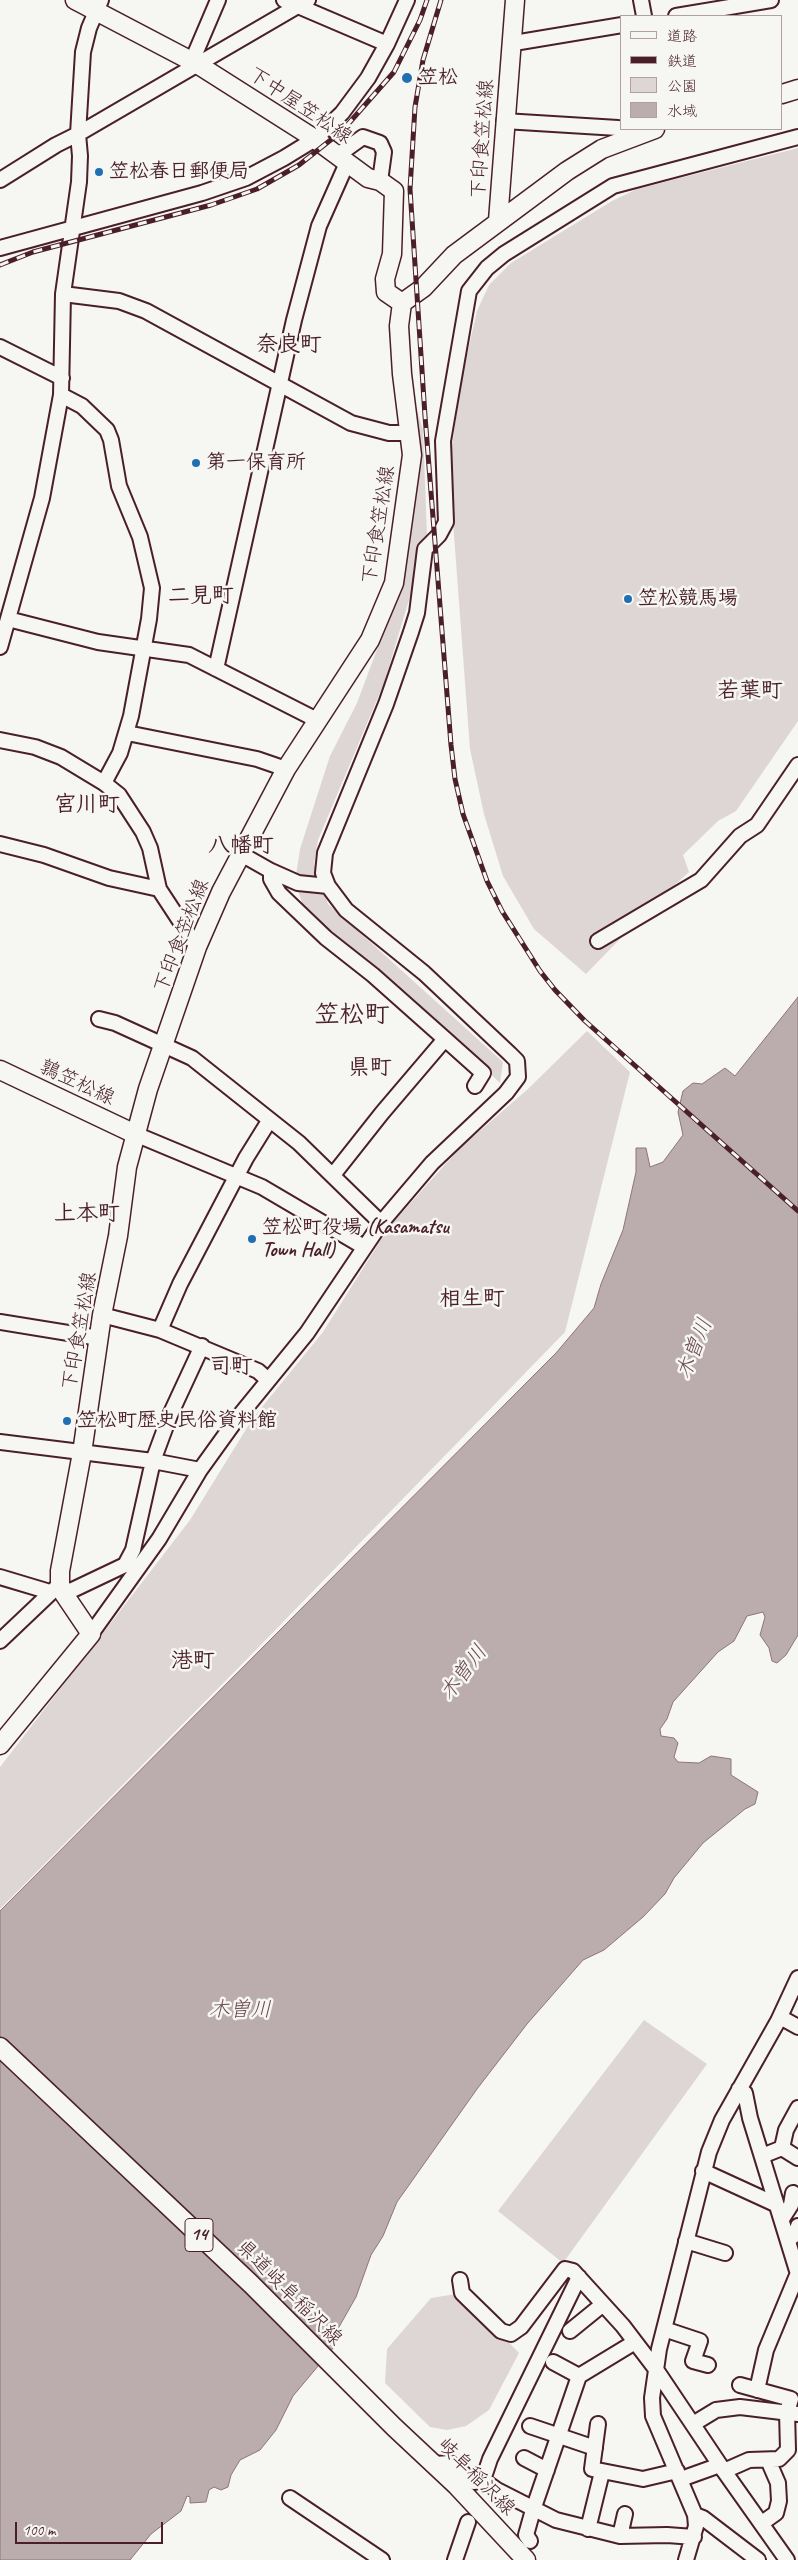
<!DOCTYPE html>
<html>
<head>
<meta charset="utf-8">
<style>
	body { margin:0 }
	#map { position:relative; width:798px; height:2560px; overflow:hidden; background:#f6f6f2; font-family:Caveat,"Klee One",sans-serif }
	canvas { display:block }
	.legend { position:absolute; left:620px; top:15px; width:162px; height:115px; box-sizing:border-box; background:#f6f6f2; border:1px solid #b1a0a2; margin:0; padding:6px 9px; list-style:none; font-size:15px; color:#4a1f2b }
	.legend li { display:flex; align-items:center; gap:10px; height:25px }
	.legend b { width:25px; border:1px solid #b1a0a2 }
	.scale { position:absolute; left:15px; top:2522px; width:148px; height:22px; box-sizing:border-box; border:2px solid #4a1f2b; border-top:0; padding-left:6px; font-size:15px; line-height:18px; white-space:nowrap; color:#4a1f2b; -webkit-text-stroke:4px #f6f6f2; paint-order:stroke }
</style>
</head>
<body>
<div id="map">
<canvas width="798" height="2560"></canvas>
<ul class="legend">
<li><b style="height:6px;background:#f6f6f2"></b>道路</li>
<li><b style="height:6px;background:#4a1f2b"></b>鉄道</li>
<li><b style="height:14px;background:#ddd6d5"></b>公園</li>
<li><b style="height:14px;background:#bbadae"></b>水域</li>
</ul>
<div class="scale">100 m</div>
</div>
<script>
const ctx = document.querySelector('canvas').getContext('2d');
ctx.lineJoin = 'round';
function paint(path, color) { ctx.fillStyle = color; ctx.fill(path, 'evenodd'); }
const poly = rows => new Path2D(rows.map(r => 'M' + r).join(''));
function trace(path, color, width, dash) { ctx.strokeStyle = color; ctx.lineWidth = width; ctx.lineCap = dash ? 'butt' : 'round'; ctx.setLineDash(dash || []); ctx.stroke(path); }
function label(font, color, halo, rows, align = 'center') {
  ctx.font = font + ' Caveat,"Klee One",sans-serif'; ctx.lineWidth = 5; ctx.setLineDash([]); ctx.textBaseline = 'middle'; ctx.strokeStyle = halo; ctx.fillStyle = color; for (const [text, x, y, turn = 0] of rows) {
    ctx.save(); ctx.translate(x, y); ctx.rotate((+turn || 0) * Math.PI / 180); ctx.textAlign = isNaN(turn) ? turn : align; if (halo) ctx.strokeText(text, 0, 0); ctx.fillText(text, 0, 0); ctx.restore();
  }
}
const green = poly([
	[798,148,798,721,736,811,718,821,683,855,689,872,653,905,586,974,534,929,503,876,484,814,470,749,449,468,461,381,477,311,489,285,511,263,612,201,637,189],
	[411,390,423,430,427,536,418,550,413,569,414,583,384,683,318,840,314,864,328,904,503,1062,500,1083,441,1026,305,911,295,882,300,849,330,756,357,703,400,588],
	[587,1031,630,1072,565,1332,249,1657,0,1909,0,1767,190,1520,253,1418,323,1332,389,1227,459,1149,528,1089],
	[644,2020,707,2064,563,2263,498,2211],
	[462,2293,519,2353,489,2410,466,2426,447,2430,430,2427,385,2383,387,2349,431,2298]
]);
const water = poly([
	[798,997,798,1635,786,1655,777,1663,772,1661,769,1648,760,1635,765,1617,763,1612,747,1616,734,1641,718,1652,673,1702,667,1719,660,1729,661,1736,674,1738,678,1743,674,1757,678,1762,699,1763,711,1756,731,1759,731,1775,758,1792,755,1804,745,1809,703,1843,674,1878,665,1894,643,1917,604,1950,583,1960,527,2024,477,2089,397,2202,383,2236,371,2255,356,2297,331,2341,334,2347,293,2396,276,2430,260,2450,240,2460,231,2475,228,2487,221,2490,214,2487,209,2490,206,2502,190,2503,190,2497,187,2496,181,2511,151,2534,130,2560,0,2560,0,1911,556,1353,594,1308,601,1284,623,1230,636,1172,636,1148,646,1148,650,1167,663,1162,683,1135,678,1112,683,1091,693,1083,702,1084,725,1068,735,1076,798,997]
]);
const minor = poly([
	[284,0,387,44],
	[641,0,644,16],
	[676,16,771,0],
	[512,41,520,42,622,25],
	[197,64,195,54,218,0],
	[504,121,618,128,627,131,633,136],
	[338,155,363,137,380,143,384,152,380,181],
	[0,180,56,145,78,134,308,0],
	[0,248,202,193,246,178,284,158,315,139,342,113,368,78,387,44,407,0],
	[63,294,119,301,146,311,351,423,389,433,409,433],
	[0,347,62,378],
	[61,395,82,406,107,430,111,440,119,486,140,537,152,588,149,619,131,716,120,753,104,783],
	[8,619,98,642,189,655,317,720],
	[0,647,42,498,61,395,63,294,79,182,80,156,78,134,83,52,89,28,101,0],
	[216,669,294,320,319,226,347,163],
	[127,733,257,759,286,769],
	[0,740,35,747,61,757,104,783,119,795,143,832,150,848,159,889,197,947],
	[0,844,44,855,109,878,159,889],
	[241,854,271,871,298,883,328,886],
	[271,871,271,879,279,893,326,938,373,975,445,1039],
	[598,941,701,880,740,836,757,825,798,765],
	[99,1019,115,1023,192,1058,299,1143,381,1223],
	[135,1134,262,1187,364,1247],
	[333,1175,382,1113,445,1039,483,1073,475,1086],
	[102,1315,160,1330,258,1371,268,1380],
	[0,1322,99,1338],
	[160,1330,180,1284,246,1158,269,1121],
	[0,1442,153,1461,200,1470],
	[0,1577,50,1592],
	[64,1594,125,1565,133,1550,153,1461,170,1415,202,1346],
	[91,1634,159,1539,200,1470,236,1420,307,1333,381,1223,432,1163,506,1093,518,1077,517,1061,510,1054,424,973,346,910,328,886,323,873,325,853,386,704,411,632,417,613,425,549,439,535,446,522,443,441,469,291,487,268,504,254,613,186,798,137],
	[0,1641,60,1584],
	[780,2017,798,2027],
	[739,2089,745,2093,750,2118,798,2274],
	[782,2148,798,2158],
	[762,2156,782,2148,786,2130,798,2108],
	[703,2171,775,2204],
	[782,2219,791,2205,793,2193],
	[789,2239,796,2234,798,2226],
	[686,2241,725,2253],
	[460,2280,462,2293,501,2331,511,2334,521,2327,565,2269,573,2271,623,2326,655,2368,724,2471,787,2560],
	[664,2329,700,2341,693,2361,708,2365],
	[570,2331,602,2305],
	[553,2362,579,2376],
	[757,2390,766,2350,798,2273],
	[598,2424,592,2469,643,2479,677,2471],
	[693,2424,716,2410,740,2407,798,2414],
	[530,2426,595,2448],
	[524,2458,547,2470],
	[435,2464,450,2463,474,2482,483,2480,497,2490,556,2520,620,2536,667,2535,694,2537],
	[724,2471,749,2460,779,2459,788,2450,787,2412,791,2399,740,2385],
	[681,2479,720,2465],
	[483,2480,490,2459,579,2277],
	[290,2498,382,2560],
	[695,2515,703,2518,758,2560],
	[762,2523,776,2513,779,2501,778,2483,768,2460],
	[588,2529,602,2472],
	[620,2536,625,2514],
	[530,2541,526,2535,533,2510,579,2376,635,2342],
	[455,2560,468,2522],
	[686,2560,696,2526,695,2515,653,2416,652,2398,659,2349,709,2152,722,2120,778,2021,798,1978]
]);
const major = poly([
	[75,0,197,64,315,139,368,178,380,181,394,191,392,254,385,279,386,292,402,303],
	[782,94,798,89],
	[498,221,515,0],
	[0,1070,135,1134],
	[0,1745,91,1634,64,1594,60,1584,60,1571,82,1453,102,1315,118,1236,127,1167,148,1089,197,947,221,892,286,769,370,640,394,583,412,455,402,374,399,326,402,303,423,288,454,255,567,171,602,149,655,129],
	[0,2047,251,2284,394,2427,457,2486,526,2560]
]);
const rail = poly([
	[441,0,423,60,415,107,410,189,425,416,451,745,455,779,463,814,487,881,502,911,540,971,555,990,585,1021,798,1211],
	[0,265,33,252,211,205,257,189,299,165,342,131,394,72,420,20,427,0]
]);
const markers = [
	[407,78,6,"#1f6fb2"],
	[99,172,5,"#1f6fb2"],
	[196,463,5,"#1f6fb2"],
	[628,599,5,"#1f6fb2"],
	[252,1239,5,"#1f6fb2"],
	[67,1421,5,"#1f6fb2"]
];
const shields = [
	[199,2235,28]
];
const shieldNames = [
	["14",199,2235]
];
const poiNames = [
	["笠松",418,78],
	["笠松春日郵便局",109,172],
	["第一保育所",206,463],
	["笠松競馬場",638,599],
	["笠松町役場 (Kasamatsu",262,1228],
	["Town Hall)",262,1251],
	["笠松町歴史民俗資料館",77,1421]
];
const streetNames = [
	["下中屋笠松線",300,106,34],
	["下印食笠松線",483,139,-86],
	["下印食笠松線",379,525,-81],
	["下印食笠松線",182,936,-69],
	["鶉笠松線",77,1083,25],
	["下印食笠松線",80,1331,-80],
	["県道岐阜稲沢線",289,2293,45],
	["岐阜稲沢線",476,2477,45]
];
const waterNames = [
	["木曽川",695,1349,-68],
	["木曽川",464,1673,-53],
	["木曽川",240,2010]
];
const quarterNames = [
	["奈良町",289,345],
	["二見町",201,596],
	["若葉町",750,691],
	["宮川町",87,805],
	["八幡町",241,846],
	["県町",370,1068],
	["上本町",87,1214],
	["相生町",472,1299],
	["司町",231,1367],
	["港町",193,1661]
];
const districtNames = [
	["笠松町",352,1015]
];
paint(green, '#ddd6d5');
paint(water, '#bbadae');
trace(water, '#8e747a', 1);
trace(minor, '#4a1f2b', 18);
trace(major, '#4a1f2b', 21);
trace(minor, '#f6f6f2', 14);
trace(major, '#f6f6f2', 18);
trace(rail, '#4a1f2b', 5);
trace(rail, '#f6f6f2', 3, [9]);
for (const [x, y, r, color] of markers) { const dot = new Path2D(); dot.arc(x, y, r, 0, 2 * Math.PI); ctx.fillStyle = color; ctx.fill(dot); trace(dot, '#f6f6f2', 2); }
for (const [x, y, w] of shields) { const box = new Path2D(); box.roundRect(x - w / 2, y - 16.5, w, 33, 4); ctx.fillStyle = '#f6f6f2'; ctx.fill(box); trace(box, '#4a1f2b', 1); }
label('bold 19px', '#4a1f2b', null, shieldNames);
label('bold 20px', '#4a1f2b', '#f6f6f2', poiNames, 'left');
label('20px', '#4a1f2b', '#f6f6f2', streetNames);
label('italic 21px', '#6c4a52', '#f6f6f2', waterNames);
label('bold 22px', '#4a1f2b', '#f6f6f2', quarterNames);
label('bold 25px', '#4a1f2b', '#f6f6f2', districtNames);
</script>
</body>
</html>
